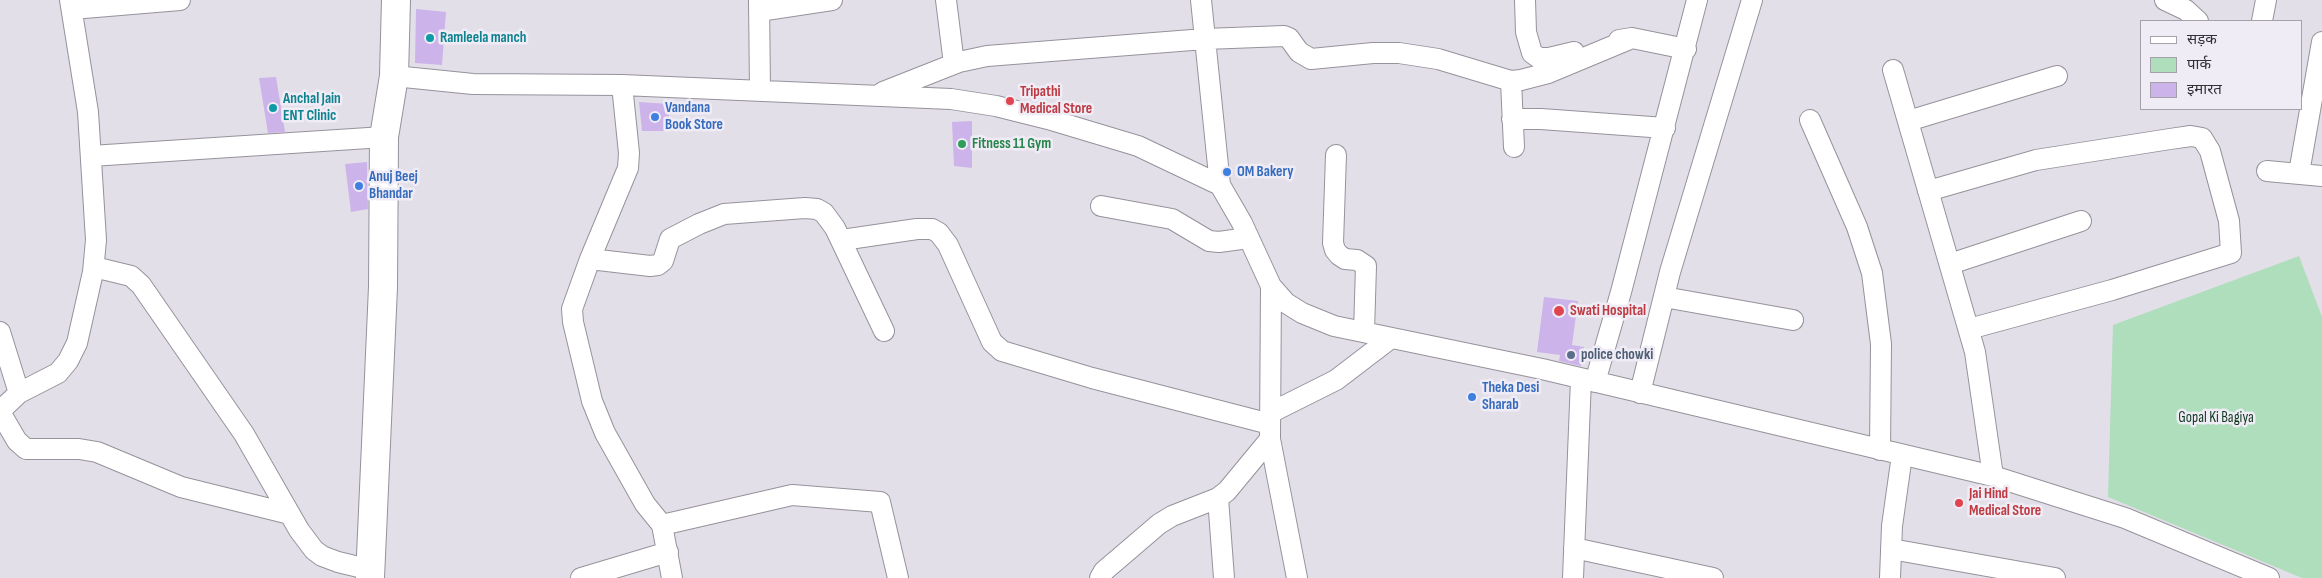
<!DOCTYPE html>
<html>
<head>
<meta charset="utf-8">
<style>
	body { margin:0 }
	#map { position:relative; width:2322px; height:578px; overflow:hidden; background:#e3dfe9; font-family:"Sofia Sans Condensed","Noto Sans Devanagari",sans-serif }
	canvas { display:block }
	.legend { position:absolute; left:2140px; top:20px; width:162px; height:90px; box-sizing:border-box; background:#f0ecf6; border:1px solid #a4a1a8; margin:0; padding:6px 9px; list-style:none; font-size:15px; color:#313034 }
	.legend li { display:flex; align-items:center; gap:10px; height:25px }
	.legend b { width:25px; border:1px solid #a4a1a8 }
</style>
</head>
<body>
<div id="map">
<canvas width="2322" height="578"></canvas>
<ul class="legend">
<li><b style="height:6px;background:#fff"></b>सड़क</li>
<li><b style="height:14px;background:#aedebb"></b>पार्क</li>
<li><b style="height:14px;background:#ccb3ea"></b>इमारत</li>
</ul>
</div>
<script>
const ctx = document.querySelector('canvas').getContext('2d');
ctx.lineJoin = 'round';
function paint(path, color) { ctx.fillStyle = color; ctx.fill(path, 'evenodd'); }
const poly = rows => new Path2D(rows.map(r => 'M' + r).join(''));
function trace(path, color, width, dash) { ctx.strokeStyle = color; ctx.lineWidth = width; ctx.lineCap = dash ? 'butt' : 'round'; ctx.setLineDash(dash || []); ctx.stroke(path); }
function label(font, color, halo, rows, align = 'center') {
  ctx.font = font + ' "Sofia Sans Condensed",sans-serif'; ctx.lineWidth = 5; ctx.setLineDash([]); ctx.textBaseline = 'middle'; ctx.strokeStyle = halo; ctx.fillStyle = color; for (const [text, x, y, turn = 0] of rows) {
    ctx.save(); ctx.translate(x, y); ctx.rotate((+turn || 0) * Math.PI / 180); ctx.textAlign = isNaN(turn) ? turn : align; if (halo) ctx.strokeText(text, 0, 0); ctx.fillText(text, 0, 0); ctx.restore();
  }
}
const green = poly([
	[2299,256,2322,317,2322,578,2302,578,2108,497,2113,325]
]);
const building = poly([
	[416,9,446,12,442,65,415,63],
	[276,77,285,132,268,133,259,78],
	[639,102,669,104,669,131,642,131],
	[972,121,972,168,954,166,952,122],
	[367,162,368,209,351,212,345,164],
	[1544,297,1578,301,1572,345,1584,347,1581,366,1559,361,1560,355,1537,352]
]);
const street = poly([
	[759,0,760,90],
	[946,0,954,64],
	[1201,0,1220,185],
	[1525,0,1526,32,1532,53,1539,58,1549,58,1574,52],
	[2165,0,2186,10,2198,21],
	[72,9,180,0],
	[759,11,832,0],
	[2262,21,2266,0],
	[1619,40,1632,38,1686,49],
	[1893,70,1975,352,1993,476],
	[394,76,473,84,622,85,951,99,996,106,1048,119,1138,146,1220,185,1242,223,1271,286,1286,303,1302,313,1334,326,1542,369,1993,476,2125,518,2269,578],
	[1511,81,1514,147],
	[622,85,629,153,628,168,590,259,572,309,573,322,592,401,605,433,645,504,662,525,672,578],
	[883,92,959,62,987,56,1205,39,1284,36,1289,38,1299,52,1311,59,1373,53,1399,53,1438,59,1511,81,1521,80,1548,73,1632,38],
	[1512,119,1541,119,1665,128],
	[1810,120,1857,227,1872,273,1881,344,1880,450],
	[1908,121,2057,76],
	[1336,155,1333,243,1335,250,1339,255,1345,259,1357,260,1366,266,1364,332],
	[91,156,384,137],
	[2267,171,2322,176],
	[2299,173,2322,42],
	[1928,191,2036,160,2170,139,2191,136,2202,138,2210,151,2229,221,2231,253,2112,290,1969,329],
	[1101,206,1172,219,1209,241,1219,242,1248,238],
	[842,240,917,229,932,229,939,233,948,245,992,342,1002,351,1092,378,1270,424],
	[590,259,650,266,658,265,663,261,670,239,699,224,724,214,805,208,817,209,824,213,835,228,884,331],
	[1950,264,2081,221],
	[94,267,131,276,141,285,244,434,299,530,314,550,322,556,338,562,371,570],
	[1271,286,1270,439,1297,578],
	[1664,297,1793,320],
	[0,332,19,393],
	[1595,382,1621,292,1697,0],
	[1640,393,1670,272,1752,0],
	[0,411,19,393,58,373,68,361,77,343,93,272,96,240,88,112,70,0],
	[0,412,17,441,26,449,79,449,97,452,181,487,290,514],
	[1270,413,1336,380,1391,338],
	[1218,498,1224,578],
	[662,525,792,495,880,502,898,578],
	[1574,548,1713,578],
	[1891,549,2055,578],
	[581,578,668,552],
	[1100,578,1104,571,1159,524,1172,516,1218,498,1227,491,1270,439],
	[1573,578,1581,379],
	[1890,578,1892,526,1902,455]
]);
const secondary = poly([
	[370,578,383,287,384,137,394,76,396,0]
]);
const markers = [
	[430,38,5,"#0f9aa8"],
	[1010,101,5,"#e0444e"],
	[273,108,5,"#0f9aa8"],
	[655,117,5,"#3f7fe0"],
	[962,144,5,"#2e9e5b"],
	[1227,172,5,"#3f7fe0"],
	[359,186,5,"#3f7fe0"],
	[1559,311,6,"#e0444e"],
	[1571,355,5,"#5c6f8a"],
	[1472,397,5,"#3f7fe0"],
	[1959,503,5,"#e0444e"]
];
const cultureNames = [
	["Ramleela manch",440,38],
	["Anchal Jain",283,99],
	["ENT Clinic",283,116]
];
const healthNames = [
	["Tripathi",1020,92],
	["Medical Store",1020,109],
	["Swati Hospital",1570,311],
	["Jai Hind",1969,494],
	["Medical Store",1969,511]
];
const shopNames = [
	["Vandana",665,108],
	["Book Store",665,125],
	["OM Bakery",1237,172],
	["Anuj Beej",369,177],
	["Bhandar",369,194],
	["Theka Desi",1482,388],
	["Sharab",1482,405]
];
const leisureNames = [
	["Fitness 11 Gym",972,144]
];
const serviceNames = [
	["police chowki",1581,355]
];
const parkNames = [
	["Gopal Ki Bagiya",2216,418]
];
paint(green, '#aedebb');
paint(building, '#ccb3ea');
trace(street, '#96929b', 22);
trace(secondary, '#96929b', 30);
trace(street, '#fff', 20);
trace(secondary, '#fff', 28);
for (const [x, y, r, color] of markers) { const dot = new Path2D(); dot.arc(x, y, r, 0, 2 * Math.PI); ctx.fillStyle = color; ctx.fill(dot); trace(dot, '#f0ecf6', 2); }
label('bold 15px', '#0d838f', '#f0ecf6', cultureNames, 'left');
label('bold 15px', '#be3a42', '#f0ecf6', healthNames, 'left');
label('bold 15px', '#366cbe', '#f0ecf6', shopNames, 'left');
label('bold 15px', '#27864d', '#f0ecf6', leisureNames, 'left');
label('bold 15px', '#4e5e75', '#f0ecf6', serviceNames, 'left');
label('15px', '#0e381e', '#f0ecf6', parkNames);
</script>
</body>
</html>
